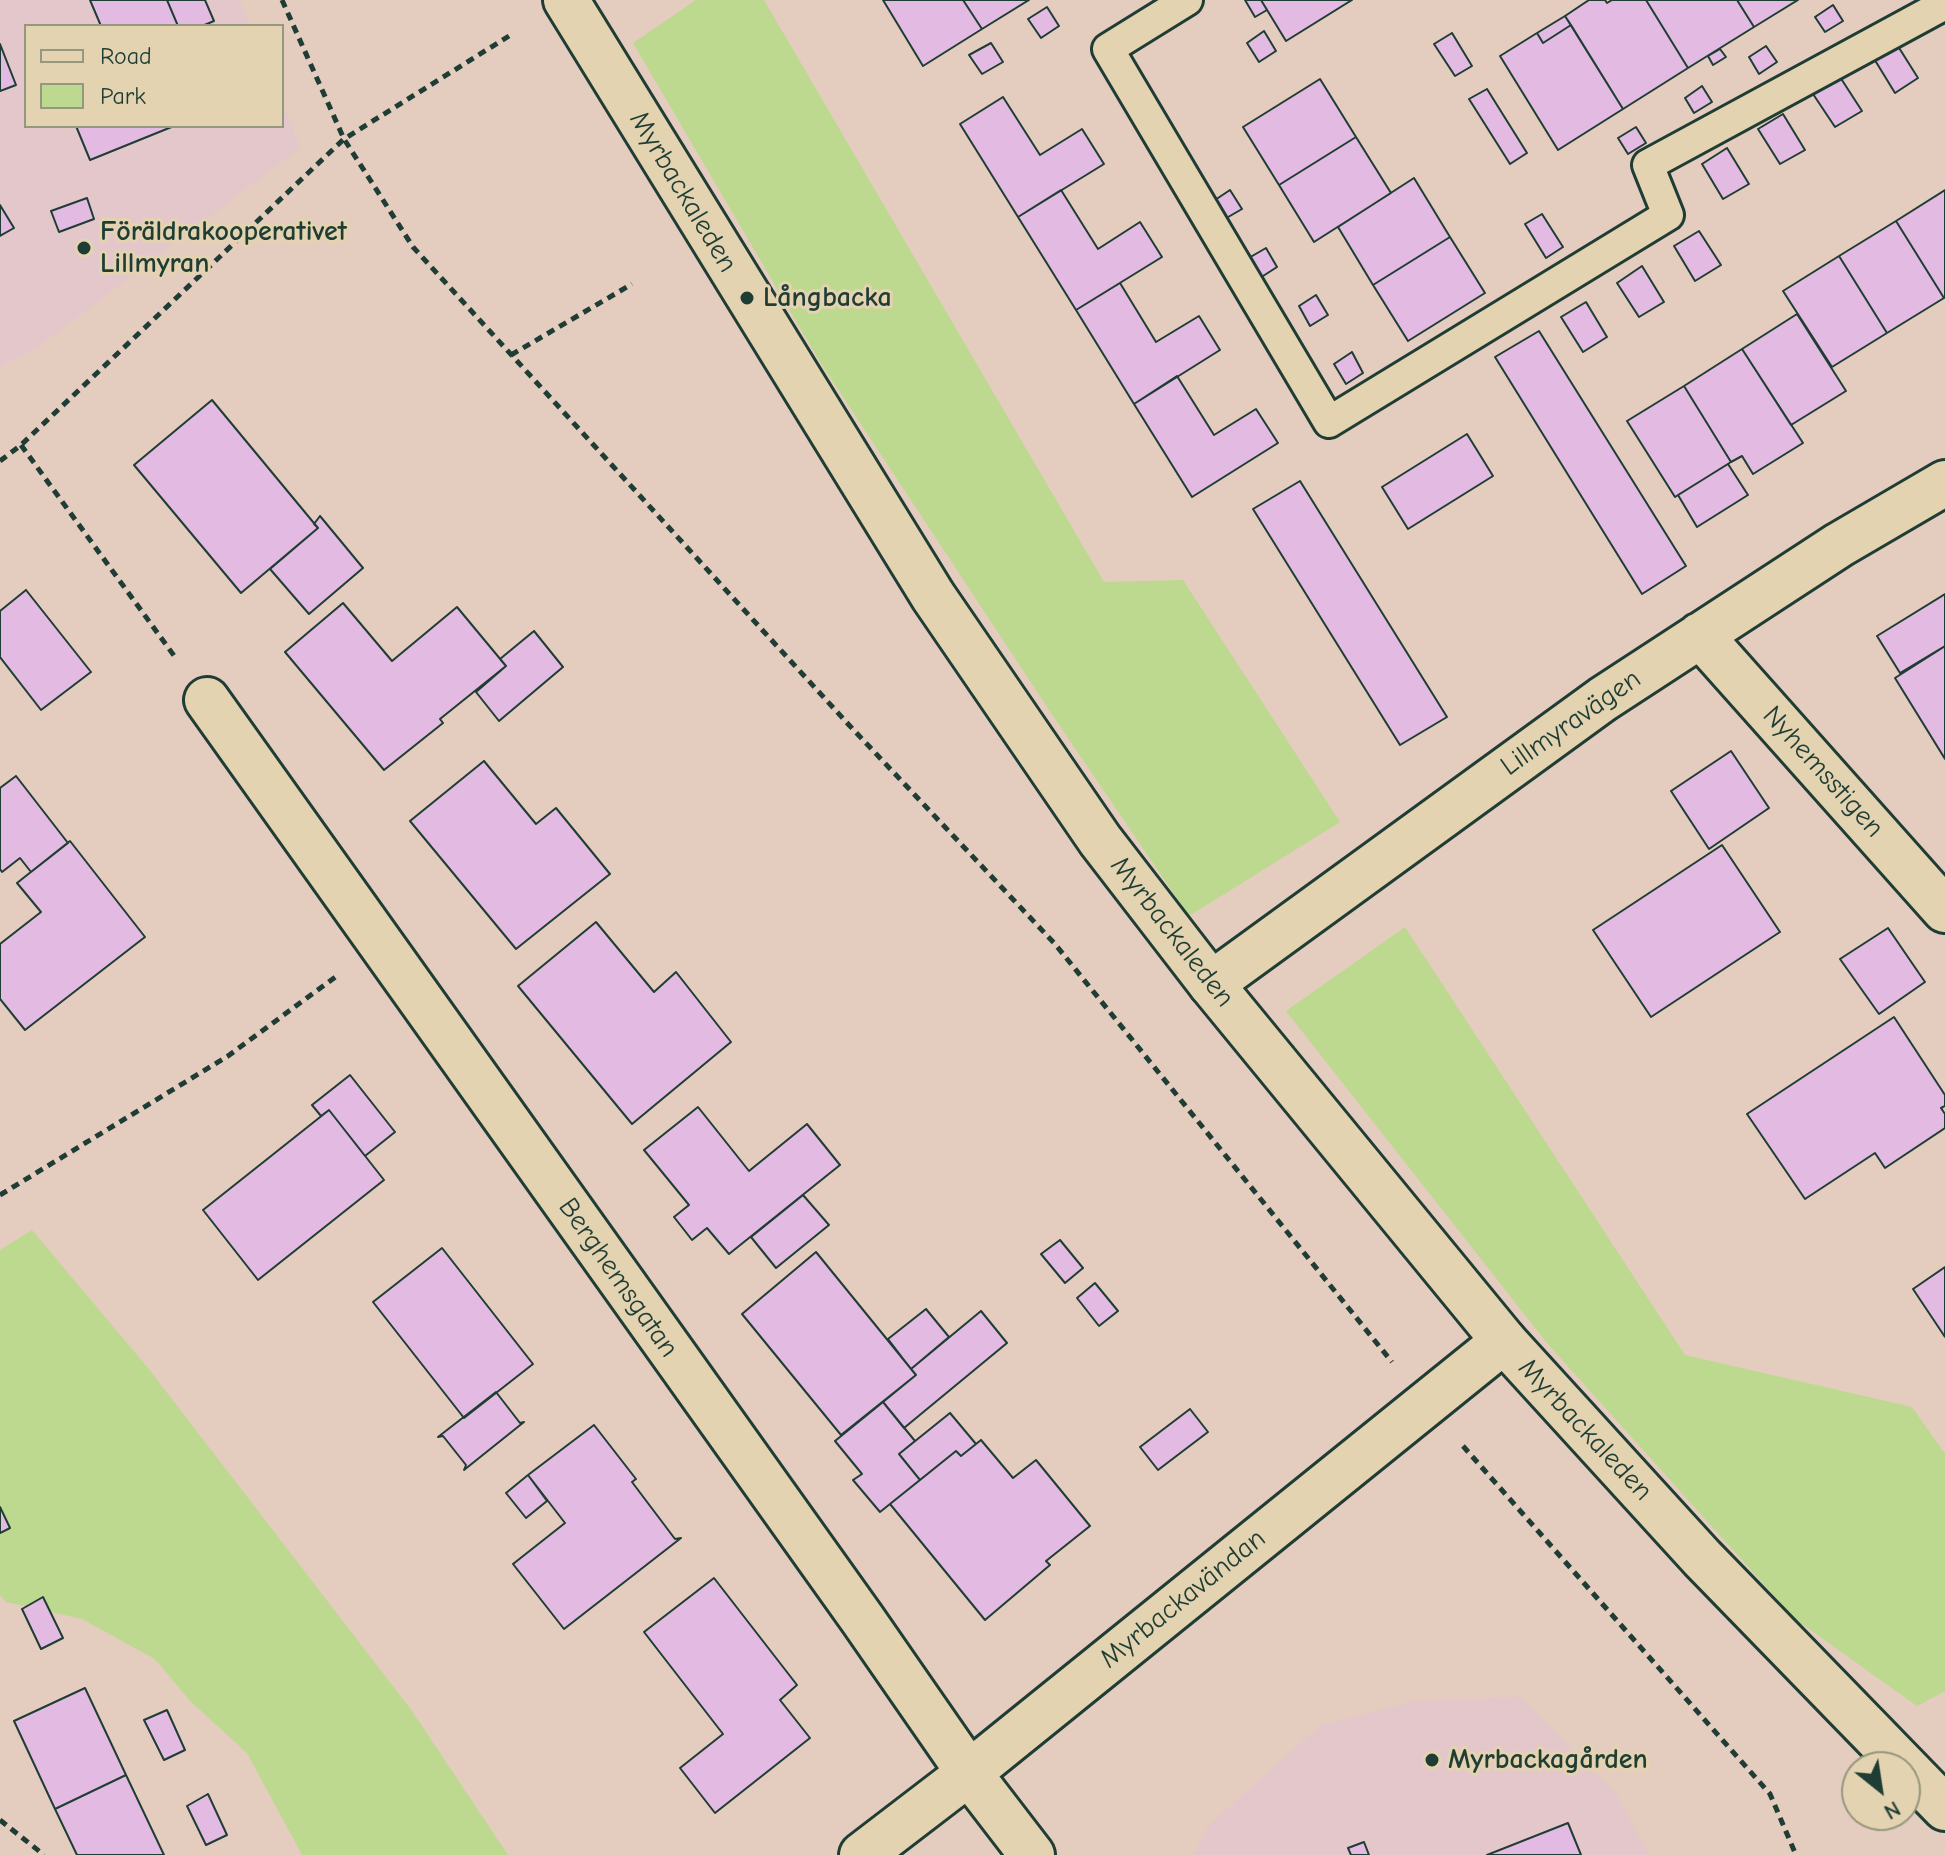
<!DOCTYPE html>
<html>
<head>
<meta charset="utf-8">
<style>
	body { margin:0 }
	#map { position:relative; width:1945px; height:1855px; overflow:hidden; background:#e4ccbf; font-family:"Comic Neue",sans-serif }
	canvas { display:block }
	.legend { position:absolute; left:24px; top:24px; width:260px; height:104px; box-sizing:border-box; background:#e4d3b0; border:2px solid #95977e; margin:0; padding:10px 14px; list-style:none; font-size:24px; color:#1f3d34 }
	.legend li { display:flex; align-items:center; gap:16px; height:40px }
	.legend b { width:40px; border:2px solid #95977e }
	.north { position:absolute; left:1841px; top:1751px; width:80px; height:80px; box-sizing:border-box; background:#e4d3b0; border:2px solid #95977e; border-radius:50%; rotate:150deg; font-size:22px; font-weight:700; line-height:32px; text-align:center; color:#1f3d34 }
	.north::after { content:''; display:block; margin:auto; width:28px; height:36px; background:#1f3d34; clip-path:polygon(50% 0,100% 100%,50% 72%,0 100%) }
</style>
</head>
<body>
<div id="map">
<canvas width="1945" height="1855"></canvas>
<ul class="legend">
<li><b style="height:10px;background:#e4d3b0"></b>Road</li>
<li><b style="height:22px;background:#bdd990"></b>Park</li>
</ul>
<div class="north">N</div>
</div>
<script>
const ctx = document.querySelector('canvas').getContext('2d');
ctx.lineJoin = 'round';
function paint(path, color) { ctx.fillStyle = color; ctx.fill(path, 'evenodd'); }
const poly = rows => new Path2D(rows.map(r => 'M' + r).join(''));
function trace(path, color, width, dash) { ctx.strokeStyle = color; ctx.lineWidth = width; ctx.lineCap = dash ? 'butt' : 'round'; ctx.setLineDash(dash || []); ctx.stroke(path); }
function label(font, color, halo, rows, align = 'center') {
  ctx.font = font + ' "Comic Neue",sans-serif'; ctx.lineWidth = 6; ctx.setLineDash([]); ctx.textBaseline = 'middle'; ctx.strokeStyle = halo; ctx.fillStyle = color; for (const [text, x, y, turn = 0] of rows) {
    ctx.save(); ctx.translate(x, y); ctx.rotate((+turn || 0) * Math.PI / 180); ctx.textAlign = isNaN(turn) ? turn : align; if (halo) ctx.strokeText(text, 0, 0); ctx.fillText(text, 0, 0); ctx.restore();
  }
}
const built = poly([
	[0,0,239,0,250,26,26,26,26,126,282,126,282,104,300,148,38,347,0,367],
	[1520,1697,1617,1795,1649,1855,1193,1855,1209,1825,1321,1725,1415,1701]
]);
const green = poly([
	[696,0,764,0,1104,582,1183,580,1340,822,1189,916,1051,713,820,362,633,43],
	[1405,927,1685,1355,1912,1407,1945,1454,1945,1691,1917,1706,1795,1619,1547,1343,1286,1011],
	[32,1230,148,1368,412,1711,508,1855,302,1855,247,1753,190,1701,155,1659,82,1619,6,1602,0,1595,0,1250]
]);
const building = poly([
	[90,0,167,0,178,26,101,26,90,0],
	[167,0,205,0,214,21,202,26,178,26,167,0],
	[883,0,963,0,982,29,923,66,883,0],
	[963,0,1029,0,982,29,963,0],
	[1245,0,1261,0,1267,10,1255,17,1245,0],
	[1261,0,1352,0,1286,41,1261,0],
	[1589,0,1605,0,1607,3,1612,0,1646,0,1688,68,1623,109,1565,16,1589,0],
	[1646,0,1737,0,1754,27,1688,68,1646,0],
	[1737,0,1798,0,1754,27,1737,0],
	[1833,5,1843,21,1825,32,1815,17,1833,5],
	[1047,7,1059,26,1041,38,1028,19,1047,7],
	[1565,16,1571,25,1543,43,1537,33,1565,16],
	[1571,25,1623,109,1558,150,1500,56,1537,33,1543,43,1571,25],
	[1264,31,1276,51,1259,62,1247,43,1264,31],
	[1452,33,1472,66,1455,76,1434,44,1452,33],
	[991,43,1003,62,982,74,969,55,991,43],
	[1896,43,1918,78,1895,93,1873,57,1896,43],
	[0,44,16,85,0,91,0,44],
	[1766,46,1777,62,1759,74,1749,57,1766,46],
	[1720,49,1726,57,1713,65,1708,56,1720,49],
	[1840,77,1862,111,1835,127,1813,94,1840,77],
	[1320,79,1356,137,1279,185,1243,127,1320,79],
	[1702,86,1712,102,1694,113,1685,98,1702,86],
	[1487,89,1527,153,1510,164,1469,99,1487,89],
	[1003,97,1040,155,1082,129,1104,164,1018,217,960,124,1003,97],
	[1783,114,1805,150,1780,164,1758,129,1783,114],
	[76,126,174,126,90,160,76,126],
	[1636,127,1646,143,1628,154,1618,138,1636,127],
	[1356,137,1391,193,1314,242,1279,185,1356,137],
	[1727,148,1749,184,1723,199,1702,164,1727,148],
	[1414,178,1450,237,1373,285,1338,227,1414,178],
	[1061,190,1098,249,1140,222,1162,257,1076,310,1018,217,1061,190],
	[1230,190,1242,209,1223,220,1212,202,1230,190],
	[1945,190,1945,297,1944,298,1896,221,1945,190],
	[87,198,94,219,59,232,51,211,87,198],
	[0,205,14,228,0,236,0,205],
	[1542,214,1563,247,1546,258,1525,224,1542,214],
	[1896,221,1944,298,1887,333,1839,256,1896,221],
	[1699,231,1721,265,1695,281,1674,246,1699,231],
	[1450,237,1485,293,1408,341,1373,285,1450,237],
	[1266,248,1277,267,1260,278,1247,259,1266,248],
	[1839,256,1887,333,1832,367,1783,291,1839,256],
	[1642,266,1664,302,1639,317,1617,283,1642,266],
	[1120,283,1156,342,1199,316,1220,350,1134,404,1076,310,1120,283],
	[1316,295,1328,315,1310,326,1299,306,1316,295],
	[1586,302,1607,337,1583,352,1561,317,1586,302],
	[1797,314,1846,391,1791,425,1742,349,1797,314],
	[1539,331,1686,566,1642,594,1495,357,1539,331],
	[1742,349,1803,443,1753,474,1742,456,1731,462,1684,386,1742,349],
	[1352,352,1363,373,1346,384,1334,364,1352,352],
	[1177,376,1214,435,1256,409,1278,443,1192,497,1134,404,1177,376],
	[1684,386,1731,462,1675,497,1627,421,1684,386],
	[212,400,318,528,241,593,134,465,212,400],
	[1467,434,1493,476,1408,529,1382,487,1467,434],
	[1728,464,1748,495,1697,527,1678,495,1728,464],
	[1300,481,1447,717,1400,745,1253,509,1300,481],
	[320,516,363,568,309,614,270,569,318,528,314,524,320,516],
	[26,590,91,672,41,710,0,657,0,611,26,590],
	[1945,594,1945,646,1900,673,1877,636,1945,594],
	[343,603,392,661,457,607,506,666,440,719,443,723,384,770,285,652,343,603],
	[534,631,563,667,499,721,476,692,506,666,500,659,534,631],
	[1945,646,1945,759,1895,678,1945,646],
	[1731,751,1769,808,1709,849,1671,791,1731,751],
	[484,761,536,824,556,808,610,874,516,949,410,821,484,761],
	[16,776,68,843,31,872,20,858,2,872,0,869,0,788,16,776],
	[70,841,145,937,25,1030,0,999,0,944,41,912,17,883,70,841],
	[1722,845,1780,932,1651,1017,1593,930,1722,845],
	[596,922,654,992,676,972,731,1042,632,1124,518,986,596,922],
	[1888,928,1925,982,1879,1014,1840,959,1888,928],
	[1894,1017,1945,1095,1945,1106,1941,1108,1945,1114,1945,1128,1885,1168,1875,1153,1805,1199,1747,1114,1894,1017],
	[350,1075,395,1132,365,1156,329,1110,321,1116,312,1105,350,1075],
	[698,1107,749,1171,807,1124,840,1165,729,1254,707,1228,692,1240,674,1217,689,1205,644,1150,698,1107],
	[329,1110,384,1180,258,1280,203,1210,329,1110],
	[803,1195,829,1225,776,1268,751,1237,803,1195],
	[1060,1240,1083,1268,1065,1283,1041,1254,1060,1240],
	[442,1248,533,1364,464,1418,373,1302,442,1248],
	[816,1252,916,1375,841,1435,742,1314,816,1252],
	[1945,1267,1945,1337,1913,1289,1945,1267],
	[1095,1283,1118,1311,1099,1326,1077,1298,1095,1283],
	[926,1309,949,1337,911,1369,888,1339,926,1309],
	[981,1311,1007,1343,904,1428,883,1402,916,1375,911,1369,981,1311],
	[496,1392,520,1423,524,1422,464,1470,466,1465,443,1436,438,1437,496,1392],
	[883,1402,915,1441,899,1454,920,1480,880,1512,853,1480,862,1474,835,1441,883,1402],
	[1190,1409,1208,1432,1158,1470,1140,1447,1190,1409],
	[950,1413,976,1444,961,1456,956,1451,920,1480,899,1454,950,1413],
	[594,1425,636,1479,632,1482,675,1539,681,1538,564,1629,513,1564,565,1523,528,1475,594,1425],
	[981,1440,1013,1478,1036,1460,1090,1526,1046,1561,1050,1565,985,1620,890,1504,956,1451,961,1456,981,1440],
	[528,1475,547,1501,526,1518,506,1493,528,1475],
	[0,1507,10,1528,0,1533,0,1507],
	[714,1578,797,1685,780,1700,810,1738,715,1813,680,1768,723,1734,644,1632,714,1578],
	[43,1597,63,1638,41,1649,22,1609,43,1597],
	[85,1688,126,1775,55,1809,14,1721,85,1688],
	[167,1710,185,1750,164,1760,144,1720,167,1710],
	[126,1775,164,1855,77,1855,55,1809,126,1775],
	[208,1794,227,1835,206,1845,187,1806,208,1794],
	[1568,1823,1581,1855,1487,1855,1568,1823],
	[1364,1842,1369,1855,1351,1855,1348,1848,1364,1842]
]);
const path = poly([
	[282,0,344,139,413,247,849,725,1055,944,1392,1362],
	[511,355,632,284],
	[21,445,175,657],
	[0,461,21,445,344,139,509,36],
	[0,1195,228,1056,338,975],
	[1463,1446,1770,1794,1796,1855],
	[0,1820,44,1855]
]);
const service = poly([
	[1187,0,1108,49,1329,422,1668,215,1648,165,1945,4]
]);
const minor = poly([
	[1700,635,1945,910],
	[207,700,863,1620,969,1773,1032,1855],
	[1211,984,1603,699,1839,545,1945,483],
	[862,1855,969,1773,1504,1341]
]);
const tertiary = poly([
	[566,0,933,596,1100,840,1211,984,1504,1341,1702,1558,1945,1808]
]);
const markers = [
	[84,248,8,"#1f3d34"],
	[747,298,8,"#1f3d34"],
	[1432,1760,8,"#1f3d34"]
];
const streetNames = [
	["Myrbackaleden",683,192,59],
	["Lillmyravägen",1571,723,-35],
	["Nyhemsstigen",1823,772,48],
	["Myrbackaleden",1172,932,52],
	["Berghemsgatan",618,1278,55],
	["Myrbackaleden",1585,1430,47],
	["Myrbackavändan",1183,1599,-39]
];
const poiNames = [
	["Föräldrakooperativet",100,232],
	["Lillmyran",100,264],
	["Långbacka",763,298],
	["Myrbackagården",1448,1760]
];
paint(built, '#e4c7ca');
paint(green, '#bdd990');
paint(building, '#e3bae2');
trace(building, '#1f3d34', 2);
trace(service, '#1f3d34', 36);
trace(minor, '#1f3d34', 50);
trace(tertiary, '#1f3d34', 50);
trace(path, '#1f3d34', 5, [8, 6]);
trace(service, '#e4d3b0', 30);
trace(minor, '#e4d3b0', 44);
trace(tertiary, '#e4d3b0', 44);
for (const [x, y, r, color] of markers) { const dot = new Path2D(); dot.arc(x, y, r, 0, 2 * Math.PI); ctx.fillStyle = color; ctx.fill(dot); trace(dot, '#e4d3b0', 3); }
label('28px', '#1f3d34', '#e4d3b0', streetNames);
label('bold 28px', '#1f3d34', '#e4d3b0', poiNames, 'left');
</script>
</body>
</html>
